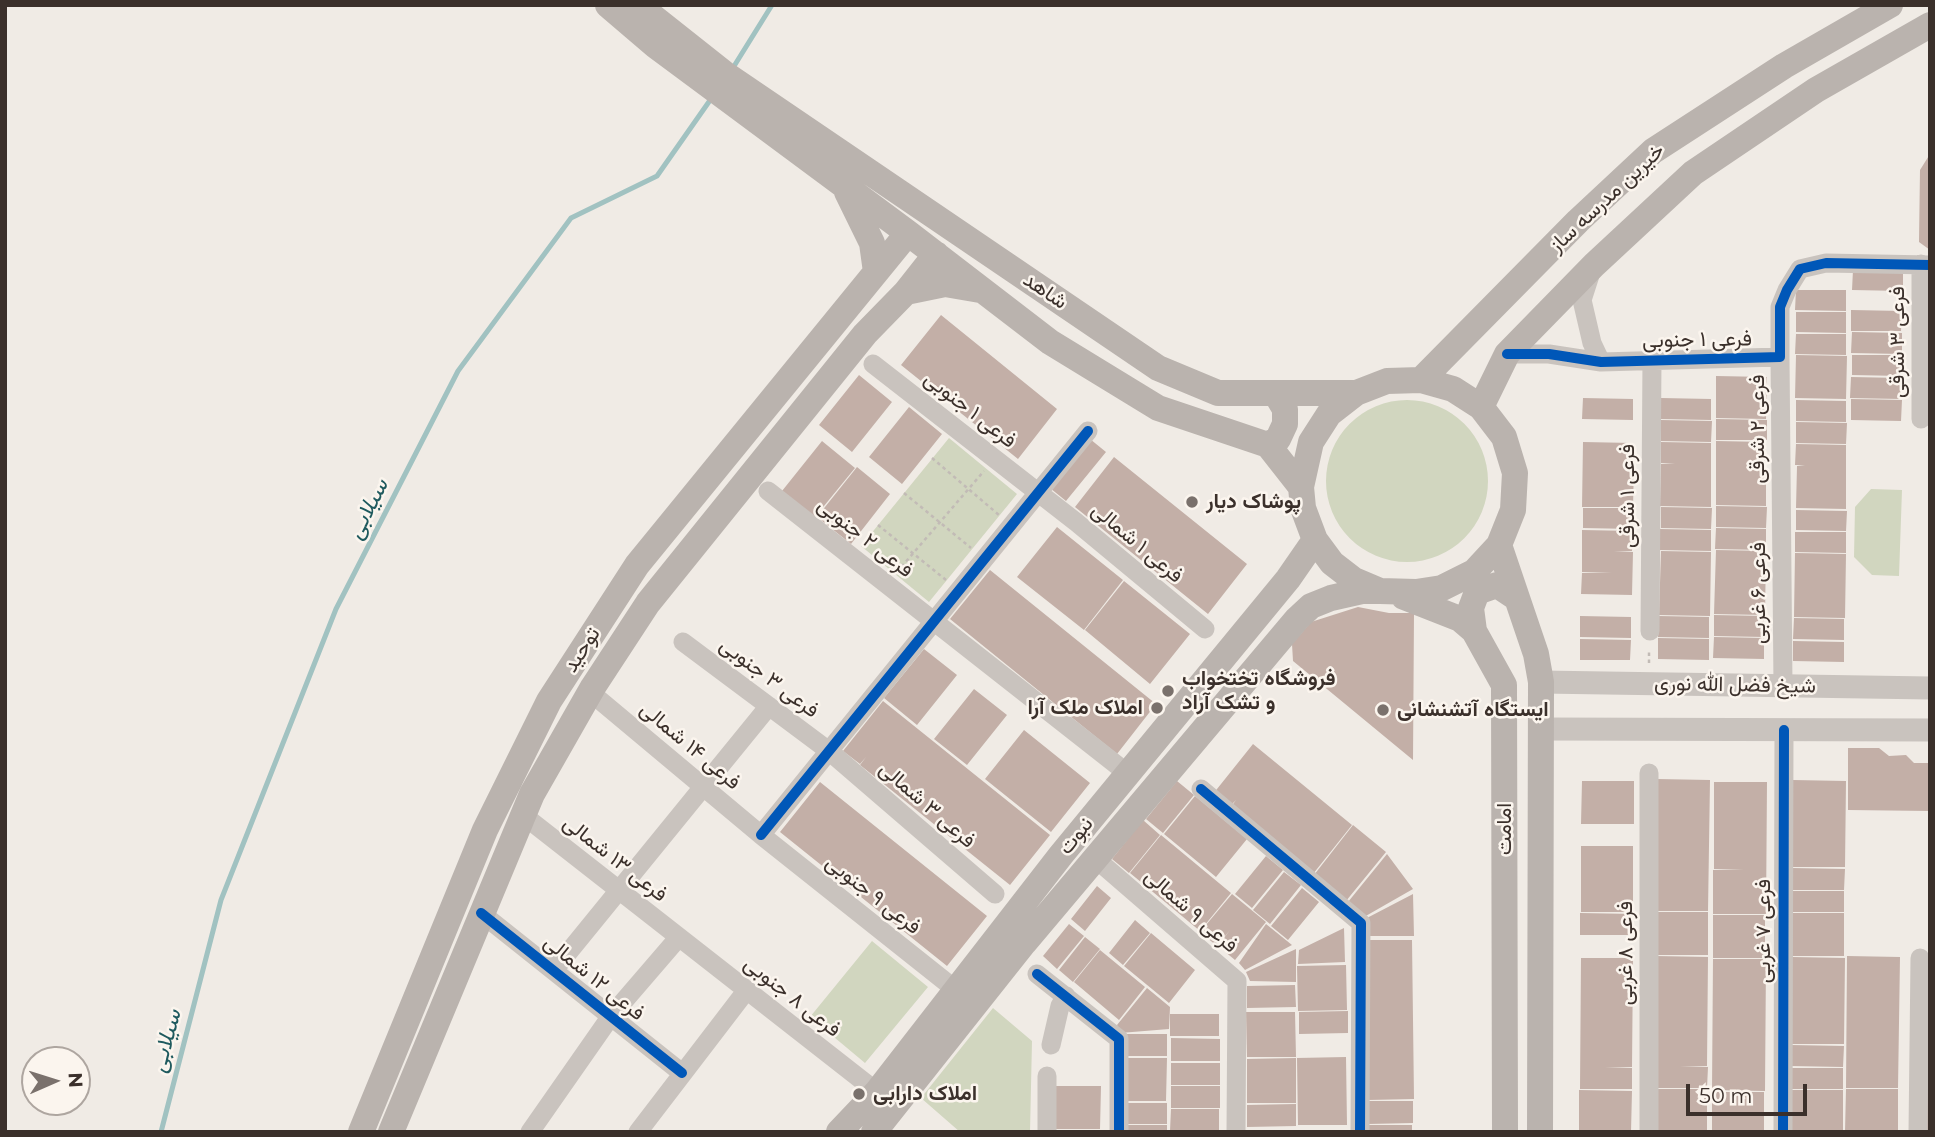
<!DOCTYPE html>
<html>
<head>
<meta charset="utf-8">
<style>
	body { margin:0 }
	#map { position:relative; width:1935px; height:1137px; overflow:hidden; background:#f0ebe5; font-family:Montserrat,sans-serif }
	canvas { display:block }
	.frame { position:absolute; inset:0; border:7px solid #3b302b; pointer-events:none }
	.north { position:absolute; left:21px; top:1046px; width:70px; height:70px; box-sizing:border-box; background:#fbf5ee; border:2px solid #aea6a0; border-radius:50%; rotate:87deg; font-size:19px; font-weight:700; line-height:28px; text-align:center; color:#3b302b }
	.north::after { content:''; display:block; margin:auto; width:24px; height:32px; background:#7a716c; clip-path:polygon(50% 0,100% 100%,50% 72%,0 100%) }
	.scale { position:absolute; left:1686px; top:1084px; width:121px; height:32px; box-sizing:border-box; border:4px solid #3b302b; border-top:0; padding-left:9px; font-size:21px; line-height:24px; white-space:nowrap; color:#3b302b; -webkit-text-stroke:5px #fbf5ee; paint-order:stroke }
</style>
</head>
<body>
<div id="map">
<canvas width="1935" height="1137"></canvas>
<div class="frame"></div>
<div class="north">N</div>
<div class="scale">50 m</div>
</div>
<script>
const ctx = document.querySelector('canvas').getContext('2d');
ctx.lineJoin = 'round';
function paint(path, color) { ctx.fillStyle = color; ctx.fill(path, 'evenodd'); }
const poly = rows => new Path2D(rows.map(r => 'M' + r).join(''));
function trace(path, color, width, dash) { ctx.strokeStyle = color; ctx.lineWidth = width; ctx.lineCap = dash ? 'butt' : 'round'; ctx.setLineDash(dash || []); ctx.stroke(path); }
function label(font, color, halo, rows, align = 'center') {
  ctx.font = font + ' Montserrat,Vazirmatn,sans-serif'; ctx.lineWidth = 5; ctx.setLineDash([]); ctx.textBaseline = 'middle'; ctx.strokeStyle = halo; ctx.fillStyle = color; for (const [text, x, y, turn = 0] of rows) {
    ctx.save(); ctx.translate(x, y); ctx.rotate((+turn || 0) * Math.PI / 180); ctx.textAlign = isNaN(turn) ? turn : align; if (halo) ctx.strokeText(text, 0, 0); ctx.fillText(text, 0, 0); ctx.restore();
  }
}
const green = poly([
	'1326 481a81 81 0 1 1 162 0a81 81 0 1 1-162 0Z',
	[949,438,1017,494,929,602,861,546],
	[1871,489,1902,490,1899,576,1872,575,1854,557,1855,507],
	[872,941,928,987,865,1063,810,1017],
	[993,1008,1032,1041,1030,1132,960,1132,921,1098]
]);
const stream = poly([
	[731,71,772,5],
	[161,1132,221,900,336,609,458,371,571,218,657,176,713,96]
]);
const building = poly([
	[1930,154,1930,250,1919,242,1920,170],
	[1853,270,1903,271,1903,291,1852,290],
	[1796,290,1846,290,1846,311,1795,310],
	[1851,310,1902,311,1901,331,1851,331],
	[1796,312,1846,312,1846,333,1796,332],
	[941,315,1057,409,1018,459,901,365],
	[1852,332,1902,333,1902,354,1851,353],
	[1796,334,1846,334,1846,355,1795,354],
	[1796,355,1847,356,1846,399,1795,398],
	[1852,355,1902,355,1902,376,1852,375],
	[859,375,892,402,852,452,819,425],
	[1716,376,1767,377,1766,419,1716,418],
	[1851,377,1901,378,1901,399,1850,398],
	[1583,398,1633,399,1633,420,1582,419],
	[1661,398,1711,399,1711,420,1661,419],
	[1851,399,1902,400,1901,421,1851,420],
	[1796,400,1846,401,1846,422,1796,421],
	[909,407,942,434,902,484,869,457],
	[1716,419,1767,420,1767,440,1716,440],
	[1661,420,1712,421,1711,442,1661,441],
	[1796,422,1847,423,1846,444,1796,443],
	[1090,439,1106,452,1066,501,1050,488],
	[822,441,855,468,815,517,782,491],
	[1716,441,1766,442,1766,506,1716,505],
	[1583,442,1633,443,1633,464,1624,465,1634,465,1633,507,1582,507],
	[1661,442,1711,443,1711,507,1660,506,1661,464,1675,463,1661,463],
	[1796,444,1846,445,1846,509,1796,508,1797,466,1805,465,1795,465],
	[1114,457,1247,564,1208,614,1075,507],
	[857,467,890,494,851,544,817,517],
	[1716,506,1767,507,1766,528,1716,527],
	[1661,507,1712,508,1711,529,1661,528],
	[1583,508,1633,508,1633,529,1583,528],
	[1796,510,1847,511,1846,531,1796,530],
	[1057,527,1123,580,1084,630,1017,577],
	[1716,528,1766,529,1766,550,1715,549],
	[1660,529,1711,530,1711,551,1660,550],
	[1582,530,1633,531,1632,551,1614,551,1633,552,1632,595,1581,594,1582,573,1612,573,1582,572],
	[1795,532,1846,532,1846,553,1795,552],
	[1716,550,1766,551,1765,615,1714,614],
	[1661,551,1711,552,1710,616,1659,615],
	[1795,553,1846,554,1845,618,1794,617],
	[990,570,1156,704,1117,754,950,619],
	[1124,581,1190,634,1150,684,1085,630],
	[1358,607,1389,613,1414,613,1413,760,1293,661,1292,644,1311,622],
	[1714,615,1764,616,1764,637,1714,636],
	[1580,616,1631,617,1631,638,1580,637],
	[1659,616,1709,617,1709,638,1658,637],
	[1794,618,1844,619,1844,640,1793,639],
	[1714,637,1764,638,1764,659,1713,658],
	[1658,638,1709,639,1709,660,1658,659],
	[1580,639,1631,640,1630,660,1580,660],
	[1793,641,1844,642,1844,662,1793,661],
	[924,649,957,675,917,725,884,698],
	[974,689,1007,715,967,765,934,739],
	[883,701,1050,835,1010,885,860,765,866,757,860,764,843,751],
	[1024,730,1090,783,1051,832,985,779],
	[1253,744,1352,825,1313,874,1230,808,1236,800,1229,807,1213,794],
	[1848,748,1879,748,1889,756,1906,755,1914,763,1930,763,1930,811,1848,810],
	[1657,779,1710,780,1708,911,1656,911],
	[1793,780,1846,781,1845,867,1792,867],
	[1177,781,1194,795,1163,833,1146,819],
	[1582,781,1634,781,1634,824,1581,824],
	[820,782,987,916,947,966,780,832],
	[1714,782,1767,782,1766,914,1713,914,1713,870,1744,870,1714,869],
	[1195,796,1247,839,1216,877,1164,834],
	[1143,820,1160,835,1129,873,1112,859],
	[1353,825,1386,852,1346,901,1314,875],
	[1161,835,1231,893,1200,931,1130,873],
	[1581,846,1633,846,1633,912,1581,912],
	[1387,854,1413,889,1364,917,1348,902],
	[1266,856,1283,870,1252,908,1235,894],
	[1792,868,1845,869,1844,890,1792,890],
	[1284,872,1301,885,1270,924,1253,910],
	[1097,886,1111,898,1085,931,1071,919],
	[1302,888,1319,902,1288,940,1271,926],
	[1792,891,1844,891,1844,912,1792,912],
	[1232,894,1266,922,1235,960,1218,946,1230,930,1217,946,1200,932],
	[1413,894,1414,936,1366,936,1365,919],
	[1656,912,1708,912,1708,955,1656,955],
	[1580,913,1633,914,1633,935,1580,935],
	[1792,913,1844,913,1844,956,1792,956],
	[1713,915,1765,915,1765,958,1713,958],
	[1135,920,1150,933,1123,965,1109,953],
	[1069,924,1084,936,1057,969,1043,956],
	[1266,924,1292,945,1245,970,1239,963],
	[1344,928,1345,962,1298,964,1299,950],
	[1151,933,1195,970,1169,1003,1124,966],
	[1085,937,1100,949,1073,982,1059,970],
	[1366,940,1412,940,1414,1099,1368,1100],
	[1296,949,1296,982,1250,981,1246,972],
	[1100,950,1145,987,1119,1020,1074,982],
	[1656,956,1708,957,1707,1066,1680,1066,1708,1067,1707,1088,1655,1088],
	[1847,956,1900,957,1898,1088,1846,1088],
	[1792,957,1845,958,1844,1044,1791,1044],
	[1581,958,1633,958,1632,1067,1605,1067,1632,1068,1632,1089,1580,1089],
	[1713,959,1766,959,1765,1091,1712,1090],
	[1346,965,1347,1010,1298,1011,1297,966],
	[1295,985,1296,1007,1247,1008,1247,986],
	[1147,988,1170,1007,1169,1029,1120,1033,1117,1025],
	[1348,1011,1348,1033,1299,1034,1299,1012],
	[1246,1012,1295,1012,1296,1057,1247,1057],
	[1170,1014,1219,1014,1219,1036,1170,1036],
	[1122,1034,1167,1034,1167,1056,1122,1056],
	[1171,1038,1220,1039,1220,1061,1171,1061],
	[1791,1045,1844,1046,1843,1067,1791,1066],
	[1346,1057,1347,1125,1298,1125,1297,1058],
	[1122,1058,1167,1058,1166,1101,1122,1101],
	[1296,1058,1296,1103,1247,1103,1247,1059],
	[1171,1063,1220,1063,1220,1085,1171,1085],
	[1791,1068,1843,1068,1843,1089,1791,1089],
	[1056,1086,1101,1086,1100,1129,1055,1129],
	[1171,1086,1220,1086,1220,1108,1171,1108],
	[1655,1089,1707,1089,1707,1132,1655,1132],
	[1846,1089,1898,1089,1898,1132,1845,1132],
	[1922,1089,1930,1089,1930,1132,1921,1132],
	[1579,1090,1632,1091,1631,1132,1579,1132],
	[1791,1090,1843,1090,1843,1132,1791,1132],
	[1712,1092,1764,1092,1764,1132,1712,1132],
	[1367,1101,1413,1101,1413,1123,1368,1124],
	[1122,1103,1167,1103,1167,1124,1122,1124],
	[1296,1104,1296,1126,1247,1127,1247,1105],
	[1171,1109,1219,1109,1219,1131,1170,1131],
	[1122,1125,1167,1125,1167,1132,1122,1132],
	[1366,1125,1412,1125,1412,1132,1366,1132]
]);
const path = poly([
	[932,458,999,515],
	[904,493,971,548],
	[878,525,946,580],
	[897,572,984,471],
	[1649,663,1649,649]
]);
const minor = poly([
	[1592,269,1582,300,1592,343,1601,362],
	[1507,354,1549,354,1601,362,1780,357,1780,307,1787,290,1800,269,1826,263,1930,265],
	[1780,357,1783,686],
	[873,364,1076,522,1205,629],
	[1921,419,1921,264],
	[768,491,1127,773],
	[1650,631,1652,360],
	[683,642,829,751,995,894],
	[590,692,761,835,956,990],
	[1649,773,1649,1132],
	[1201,789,1361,923,1360,1132],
	[523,815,877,1092],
	[761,835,1088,431],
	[1096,859,1237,981,1236,1132],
	[481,913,682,1073],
	[554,970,769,706],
	[1037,974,1119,1039,1119,1132],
	[1051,1045,1060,1006,1066,996],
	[530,1132,611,1016,679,937],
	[638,1132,746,991],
	[1047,1132,1047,1076],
	[1783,1132,1784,730],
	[1918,1132,1920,958]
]);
const tertiary = poly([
	[1541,682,1930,688],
	[1541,729,1930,730]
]);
const secondary = poly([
	[608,5,656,46,908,233,1050,342,1158,408,1268,445,1301,487,1303,508,1315,540,1332,563,1354,580,1380,591,1416,592,1442,588,1474,572,1499,545,1513,510,1515,473,1504,437,1481,407,1453,389,1421,380,1387,381,1356,393,1329,414,1311,442,1301,487],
	[638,5,725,74,1158,368,1218,393,1356,393],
	[847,192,872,243,876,272],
	[906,292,945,284,980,290],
	[1421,380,1578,221,1653,151,1784,66,1890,5],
	[1481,407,1507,354,1594,265,1693,173,1816,90,1930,25],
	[1268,445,1278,439,1285,424,1285,409,1276,394],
	[1499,545,1536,654,1541,682,1540,1132],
	[1404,597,1460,619,1474,631,1504,685,1505,1132],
	[1474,631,1471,608,1477,592,1497,585,1515,597],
	[361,1132,485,830,549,701,637,565,908,233],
	[391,1132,532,794,593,687,648,603,865,334,906,292,936,254],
	[839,1132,877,1092,1061,855,1288,579,1315,540],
	[874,1132,1024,943,1297,619,1311,606,1331,598,1362,591,1379,591]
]);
const cycleway = poly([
	[1507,354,1549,354,1601,362,1780,357,1780,307,1787,290,1800,269,1826,263,1930,265],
	[1201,789,1361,923,1360,1132],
	[761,835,1088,431],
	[481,913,682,1073],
	[1037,974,1119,1039,1119,1132],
	[1783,1132,1784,730]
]);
const markers = [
	[1192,502,7,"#7a716c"],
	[1168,691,7,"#7a716c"],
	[1157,708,7,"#7a716c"],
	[1383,710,7,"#7a716c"],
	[859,1094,7,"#7a716c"]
];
const streetNames = [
	["خیرین مدرسه ساز",1607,198,-43],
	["شاهد",1045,291,34],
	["فرعی ۱ جنوبی",1697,340,-1],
	["فرعی ۳ شرقی",1898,342,-90],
	["فرعی ۱ جنوبی",970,410,38],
	["فرعی ۲ شرقی",1758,429,-90],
	["فرعی ۱ شرقی",1628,496,-90],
	["فرعی ۲ جنوبی",865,538,38],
	["فرعی ۱ شمالی",1137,543,40],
	["فرعی ۶ غربی",1759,593,-90],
	["توحید",582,650,-57],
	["فرعی ۳ جنوبی",769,678,37],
	["شیخ فضل الله نوری",1735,685,1],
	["فرعی ۱۴ شمالی",690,746,40],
	["فرعی ۳ شمالی",927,805,41],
	["امامت",1505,829,-90],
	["نبوت",1076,836,-51],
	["فرعی ۱۳ شمالی",615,859,38],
	["فرعی ۹ جنوبی",873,895,38],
	["فرعی ۹ شمالی",1191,911,41],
	["فرعی ۷ غربی",1764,931,-90],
	["فرعی ۸ غربی",1626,953,-90],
	["فرعی ۱۲ شمالی",594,978,39],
	["فرعی ۸ جنوبی",792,997,38]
];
const poiNames = [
	["پوشاک دیار",1206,502],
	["فروشگاه تختخواب",1182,679],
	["و تشک آراد",1182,703],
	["املاک ملک آرا",1143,708,"right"],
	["ایستگاه آتشنشانی",1397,710],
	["املاک دارابی",873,1094]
];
const waterNames = [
	["سیلابی",368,509,-63],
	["سیلابی",166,1041,-75]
];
paint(green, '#d1d6bf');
trace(stream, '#a1c2c1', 5);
paint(building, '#c3afa7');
trace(path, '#c2bbb6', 2.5, [3.5, 3.5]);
trace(minor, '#c9c3be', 19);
trace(tertiary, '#c9c3be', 23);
trace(secondary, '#bab3ae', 26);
trace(cycleway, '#0057b8', 10);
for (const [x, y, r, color] of markers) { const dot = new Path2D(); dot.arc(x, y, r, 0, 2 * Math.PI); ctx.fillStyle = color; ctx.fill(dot); trace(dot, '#fbf5ee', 2.5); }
label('21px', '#3b302b', '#fbf5ee', streetNames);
label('bold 21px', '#3b302b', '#fbf5ee', poiNames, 'left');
label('italic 23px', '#1f5a5e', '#fbf5ee', waterNames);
</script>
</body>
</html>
